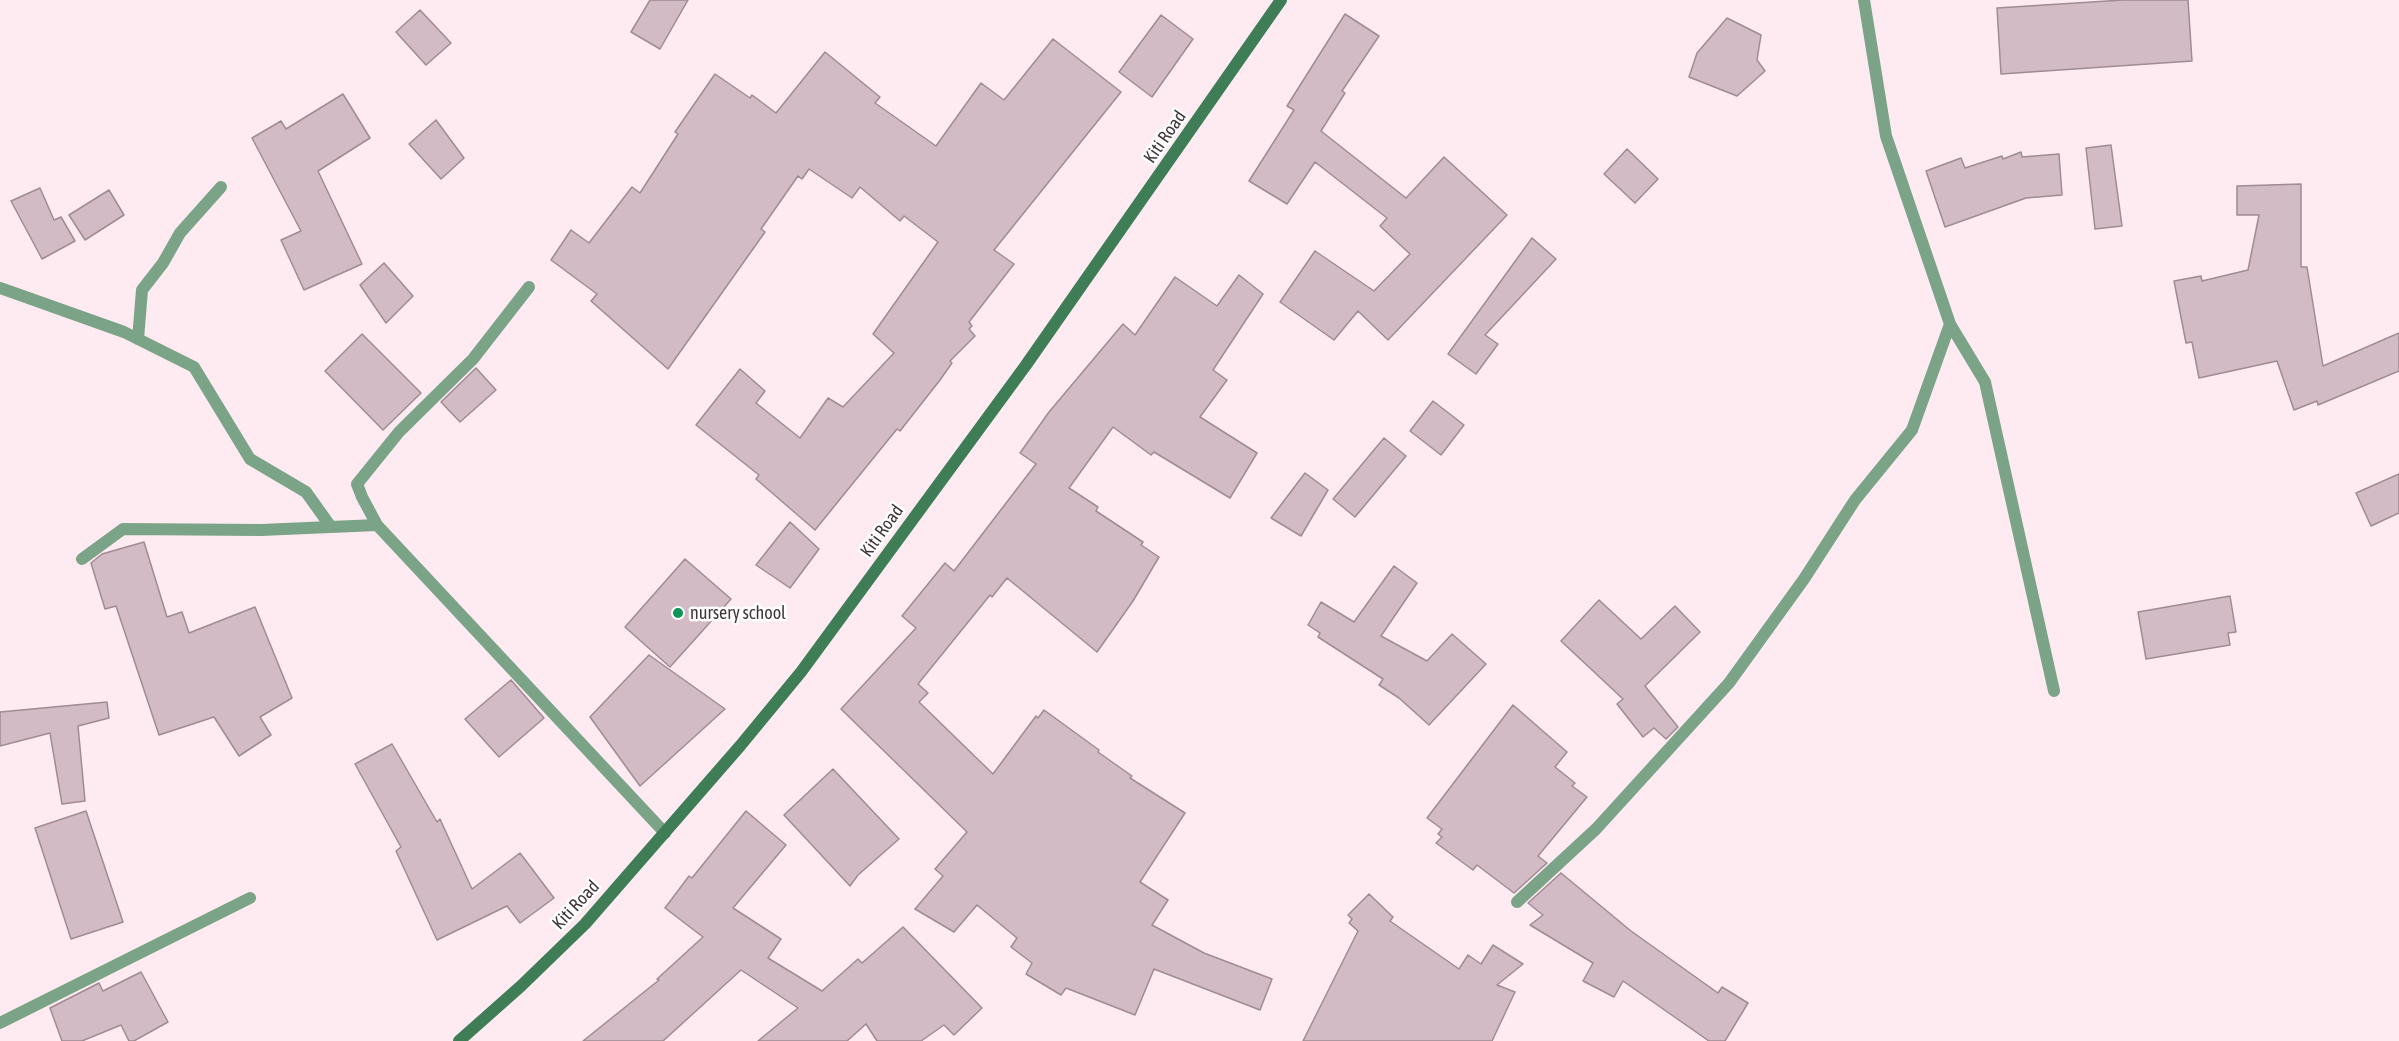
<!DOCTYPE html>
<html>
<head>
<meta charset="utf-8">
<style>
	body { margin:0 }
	canvas { display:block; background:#feebf2 }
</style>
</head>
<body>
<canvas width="2399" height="1041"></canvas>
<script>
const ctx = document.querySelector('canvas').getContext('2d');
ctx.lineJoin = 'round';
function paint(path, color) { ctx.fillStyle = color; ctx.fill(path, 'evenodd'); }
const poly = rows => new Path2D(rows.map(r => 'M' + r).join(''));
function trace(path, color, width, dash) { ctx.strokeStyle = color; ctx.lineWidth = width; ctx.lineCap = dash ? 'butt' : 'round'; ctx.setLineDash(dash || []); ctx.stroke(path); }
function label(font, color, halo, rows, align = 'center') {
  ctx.font = font + ' "Asap Condensed",sans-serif'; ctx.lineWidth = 5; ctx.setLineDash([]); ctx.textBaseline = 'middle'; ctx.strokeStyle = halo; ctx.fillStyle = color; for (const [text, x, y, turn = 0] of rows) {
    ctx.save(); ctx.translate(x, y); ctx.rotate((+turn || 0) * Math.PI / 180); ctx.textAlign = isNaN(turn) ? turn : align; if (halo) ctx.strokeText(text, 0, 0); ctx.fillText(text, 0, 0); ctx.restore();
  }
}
const building = poly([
	[650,0,688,0,660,49,631,32,650,0],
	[2123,0,2188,0,2192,61,2001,74,1997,8,2123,0],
	[420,10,451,43,426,65,396,32,420,10],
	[1345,14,1379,36,1342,91,1345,93,1321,131,1406,198,1444,157,1507,215,1388,340,1358,311,1334,340,1280,302,1315,251,1374,291,1410,254,1380,226,1387,218,1315,162,1287,204,1249,181,1294,110,1287,106,1345,14],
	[1161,15,1193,39,1152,97,1119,72,1161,15],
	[1727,18,1761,35,1757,60,1765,71,1737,96,1689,77,1697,53,1727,18],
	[1053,39,1121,92,994,250,1014,264,969,322,972,326,969,329,975,336,950,361,952,363,940,380,900,431,897,429,815,530,756,479,759,475,696,425,740,369,765,391,756,403,800,438,828,398,843,407,894,353,873,334,938,242,904,216,900,221,860,187,852,198,809,169,802,179,798,176,761,229,765,232,668,369,591,301,597,294,551,260,571,230,589,243,632,187,640,193,678,134,675,132,715,74,750,98,752,95,776,113,825,52,880,97,875,103,936,146,981,83,1004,100,1053,39],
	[343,94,370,138,318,171,362,264,304,290,281,240,301,231,252,138,281,121,286,129,343,94],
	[436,120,464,158,441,179,409,144,436,120],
	[2111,145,2122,226,2095,229,2086,148,2111,145],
	[1627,149,1658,179,1635,203,1604,174,1627,149],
	[2021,152,2022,157,2059,154,2062,195,2026,198,1945,227,1926,171,1961,158,1965,168,2002,156,2003,159,2021,152],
	[2301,184,2301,267,2307,267,2323,366,2399,333,2399,371,2318,405,2317,401,2294,410,2277,361,2199,378,2192,342,2186,343,2174,281,2201,276,2202,281,2248,270,2259,215,2237,215,2237,186,2301,184],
	[40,188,54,220,61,217,75,241,42,259,11,201,40,188],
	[109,190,124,215,85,240,69,215,109,190],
	[1532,238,1556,259,1485,335,1498,344,1476,374,1448,354,1532,238],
	[384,263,413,296,386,323,360,285,384,263],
	[1239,275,1263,294,1213,370,1227,380,1200,417,1257,453,1230,498,1154,452,1151,455,1113,427,1069,488,1098,507,1096,511,1143,542,1141,545,1159,557,1133,601,1097,652,1007,578,992,597,990,595,918,684,928,693,919,702,993,774,1036,716,1038,718,1044,710,1099,750,1098,752,1132,776,1130,778,1185,813,1140,882,1168,900,1152,925,1204,953,1272,979,1260,1010,1154,969,1135,1015,1066,988,1061,995,1026,974,1032,963,1011,947,1017,938,977,905,954,932,915,909,943,876,935,869,967,832,841,709,916,628,902,616,945,563,954,571,1036,464,1020,453,1049,412,1123,324,1135,335,1175,277,1217,306,1239,275],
	[362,334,421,393,383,430,325,371,362,334],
	[476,368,496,390,460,422,441,402,476,368],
	[1433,401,1464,425,1441,455,1410,431,1433,401],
	[1384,438,1406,456,1355,517,1333,499,1384,438],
	[1305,473,1328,490,1301,536,1271,518,1305,473],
	[2399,474,2399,513,2371,526,2356,493,2399,474],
	[790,522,819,549,790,588,756,565,790,522],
	[144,542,167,617,182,612,189,633,255,607,292,698,260,717,271,735,239,756,214,717,159,735,116,606,105,609,91,563,102,554,144,542],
	[685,559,731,599,670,667,625,627,685,559],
	[1394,566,1417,583,1381,636,1427,661,1452,634,1486,664,1429,725,1399,698,1379,685,1383,679,1318,637,1320,633,1308,625,1321,602,1354,622,1394,566],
	[2230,596,2236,632,2228,633,2230,645,2146,659,2138,612,2230,596],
	[1599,600,1641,639,1675,606,1700,632,1645,686,1678,727,1666,739,1654,728,1643,737,1617,704,1623,699,1561,641,1599,600],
	[649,655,725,709,640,786,590,717,649,655],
	[511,680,544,718,499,757,465,719,511,680],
	[107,702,109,718,78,726,85,801,62,804,50,733,0,746,0,712,107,702],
	[1513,705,1567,752,1555,767,1575,783,1572,786,1587,797,1538,856,1547,863,1514,893,1477,865,1473,870,1436,843,1442,837,1438,834,1442,829,1427,818,1513,705],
	[392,744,437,822,440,819,472,889,520,853,554,898,520,923,507,906,437,940,396,851,401,847,355,764,392,744],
	[833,769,899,839,858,875,850,886,784,815,833,769],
	[86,811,123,922,71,939,35,828,86,811],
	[746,811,786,845,733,908,781,939,768,958,822,991,858,959,862,963,903,927,982,1008,954,1035,944,1025,921,1041,877,1041,866,1024,847,1041,758,1041,798,1008,741,970,663,1041,583,1041,659,980,657,979,703,937,665,908,689,876,692,878,746,811],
	[1561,873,1631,931,1718,993,1722,987,1748,1003,1725,1041,1709,1041,1623,981,1614,997,1583,981,1593,963,1530,925,1543,915,1528,903,1561,873],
	[1369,894,1393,917,1390,921,1459,969,1468,955,1481,964,1493,945,1523,964,1497,985,1515,992,1492,1041,1303,1041,1358,931,1349,923,1352,919,1348,915,1369,894],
	[141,972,168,1022,134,1041,129,1041,121,1025,82,1041,62,1041,50,1008,99,983,103,991,141,972]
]);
const street = poly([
	[1864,0,1886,136,1950,324,1985,382,2054,691],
	[529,287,473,359,399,432,357,484,362,497,377,525,665,833],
	[0,288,124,332,194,367,250,459,306,492,331,527],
	[138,339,142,290,163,263,180,233,221,187],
	[82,559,123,529,261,530,377,525],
	[1517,902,1596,829,1729,683,1804,579,1855,500,1912,430,1950,324],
	[0,1023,250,898]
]);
const secondary = poly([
	[459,1041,521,986,585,924,740,746,801,672,1026,365,1281,0]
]);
const markers = [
	[678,613,6,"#0e9555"]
];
const streetNames = [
	["Kiti Road",1165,137,-55],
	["Kiti Road",882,531,-54],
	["Kiti Road",576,905,-47]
];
const poiNames = [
	["nursery school",690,613]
];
paint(building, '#d2bbc4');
trace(building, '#a08b93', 1.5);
trace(street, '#7ba387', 12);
trace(secondary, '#3e7d55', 12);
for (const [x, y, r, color] of markers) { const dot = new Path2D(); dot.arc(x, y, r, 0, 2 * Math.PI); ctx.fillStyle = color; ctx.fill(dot); trace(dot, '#fff', 2); }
label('18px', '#40363a', '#fff', streetNames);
label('18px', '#40363a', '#fff', poiNames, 'left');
</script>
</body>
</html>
